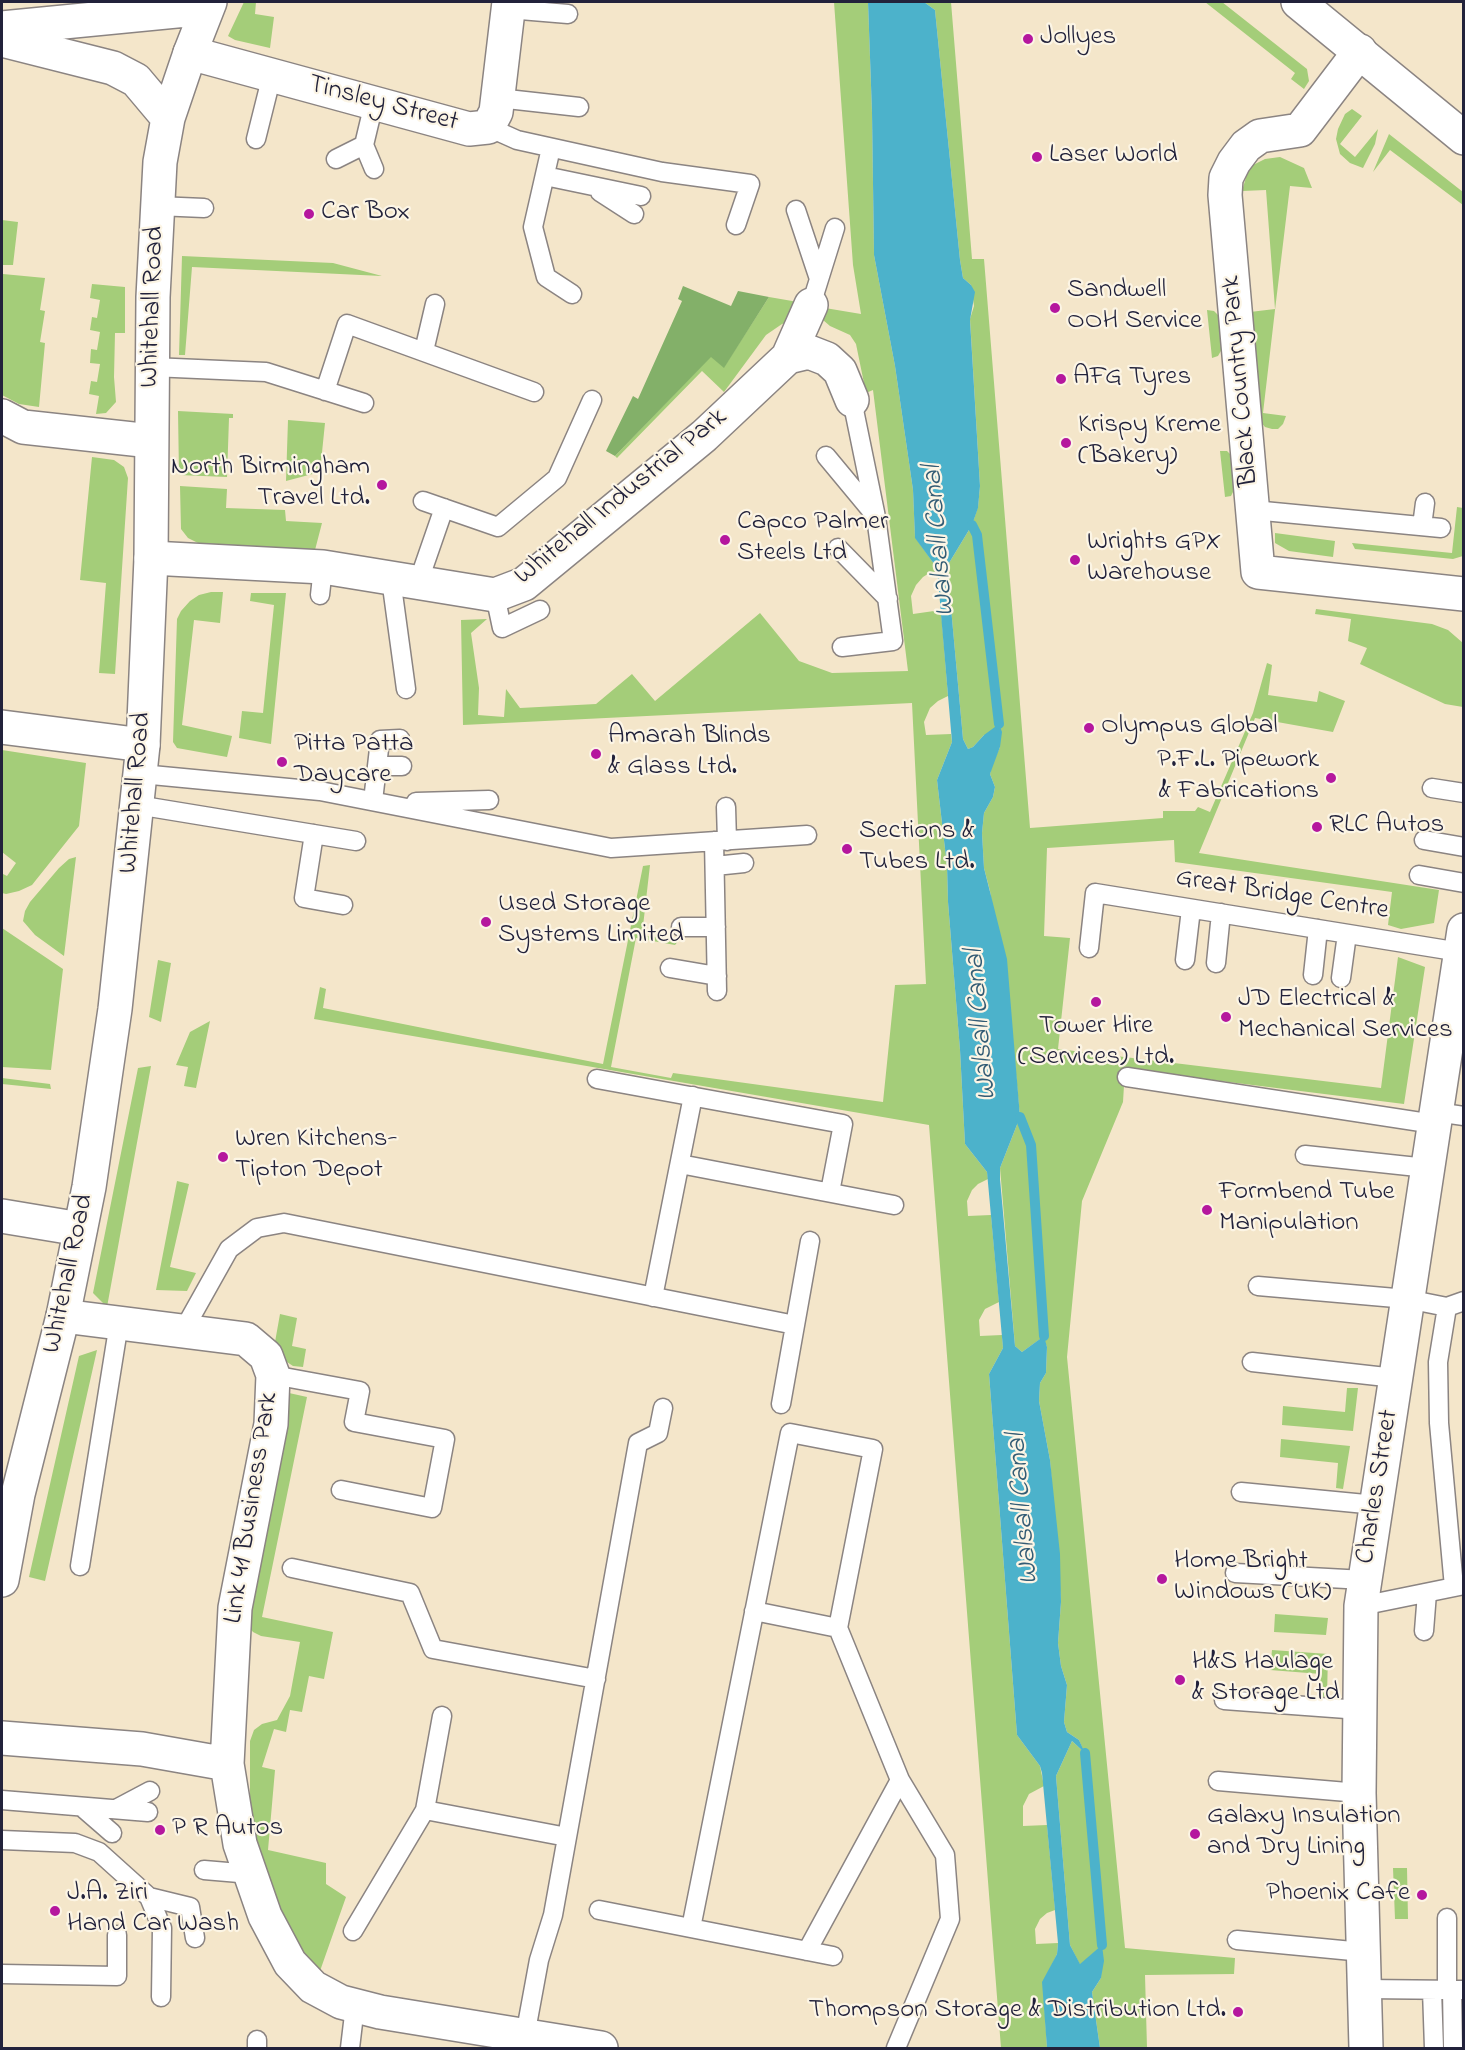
<!DOCTYPE html>
<html>
<head>
<meta charset="utf-8">
<style>
	body { margin:0 }
	#map { position:relative; width:1465px; height:2050px; overflow:hidden; background:#f4e6ca; font-family:"Indie Flower",sans-serif }
	canvas { display:block }
	.frame { position:absolute; inset:0; border:3px solid #22223b; pointer-events:none }
</style>
</head>
<body>
<div id="map">
<canvas width="1465" height="2050"></canvas>
<div class="frame"></div>
</div>
<script>
const ctx = document.querySelector('canvas').getContext('2d');
ctx.lineJoin = 'round';
function paint(path, color) { ctx.fillStyle = color; ctx.fill(path, 'evenodd'); }
const poly = rows => new Path2D(rows.map(r => 'M' + r).join(''));
function trace(path, color, width, dash) { ctx.strokeStyle = color; ctx.lineWidth = width; ctx.lineCap = dash ? 'butt' : 'round'; ctx.setLineDash(dash || []); ctx.stroke(path); }
function label(font, color, halo, rows, align = 'center') {
  ctx.font = font + ' "Indie Flower",sans-serif'; ctx.lineWidth = 4.5; ctx.setLineDash([]); ctx.textBaseline = 'middle'; ctx.strokeStyle = halo; ctx.fillStyle = color; for (const [text, x, y, turn = 0] of rows) {
    ctx.save(); ctx.translate(x, y); ctx.rotate((+turn || 0) * Math.PI / 180); ctx.textAlign = isNaN(turn) ? turn : align; if (halo) ctx.strokeText(text, 0, 0); ctx.fillText(text, 0, 0); ctx.restore();
  }
}
const green = poly([
	[244,2,256,2,255,14,274,17,270,48,235,40,228,36],
	[834,2,868,2,872,113,874,255,895,366,913,490,915,537,937,568,938,572,931,572,923,577,916,585,911,596,913,614,941,610,948,696,938,701,930,708,924,722,926,735,951,734,952,742,937,780,947,866,948,902,960,1050,965,1144,987,1172,988,1179,978,1184,972,1190,967,1201,968,1216,991,1215,999,1302,985,1309,979,1320,980,1336,1002,1335,1003,1348,989,1374,1017,1735,1040,1766,1044,1786,1029,1794,1023,1806,1023,1826,1047,1825,1055,1910,1047,1913,1040,1919,1035,1929,1036,1944,1058,1943,1057,1954,1043,1983,1047,2048,1001,2048,929,1125,314,1019,320,987,326,989,323,1008,603,1064,643,866,650,865,642,935,679,940,675,945,636,938,611,1067,671,1078,673,1073,883,1102,895,985,926,984,912,703,463,725,461,620,487,619,471,633,479,688,478,715,504,717,506,689,520,708,596,704,632,674,655,701,760,613,799,661,832,673,908,671,873,390,866,393,856,344,850,335,830,326,823,320,819,307,861,314,853,265],
	[924,2,951,2,972,259,984,259,1030,828,1163,818,1163,811,1195,811,1198,807,1210,812,1253,713,1267,663,1272,665,1268,695,1317,702,1319,691,1345,701,1333,732,1255,718,1199,853,1439,890,1434,923,1401,929,1388,925,1392,892,1175,862,1174,840,1047,848,1044,936,1070,938,1058,1049,1381,1088,1398,957,1425,967,1404,1104,1125,1069,1123,1102,1082,1201,1067,1357,1125,1948,1235,1958,1234,1974,1145,1975,1147,2048,1100,2048,1092,1992,1101,1978,1102,1946,1080,1965,1070,1945,1056,1776,1072,1741,1084,1752,1079,1740,1067,1732,1064,1722,1067,1685,1061,1666,1058,1643,1061,1602,1050,1460,1039,1401,1040,1383,1046,1373,1047,1347,1043,1337,1022,1352,1015,1346,1000,1168,1020,1117,1015,1064,990,891,984,868,982,833,984,813,993,797,995,787,990,774,992,765,1000,747,984,735,973,747,968,749,963,739,948,575,949,563,972,525,978,507,980,486,970,319,974,306,971,285,963,278,960,260,935,10],
	[1205,2,1222,2,1307,69,1309,81,1304,89,1291,79,1295,73],
	[1352,109,1362,116,1340,144,1355,157,1378,129,1375,144,1363,168,1350,163,1340,154,1336,139,1338,129,1345,114],
	[1389,134,1463,192,1463,205,1390,150,1373,172],
	[1280,157,1304,168,1312,188,1290,186,1275,310,1263,413,1286,416,1283,424,1278,429,1272,429,1265,427,1260,421,1250,312,1275,309,1266,190,1242,191,1247,174,1253,165,1265,159],
	[2,220,18,222,13,265,2,265],
	[182,256,333,263,382,276,192,267,185,355,179,355],
	[3,274,45,278,40,310,45,311,40,342,45,343,39,407,19,404,2,395,2,289],
	[92,284,125,287,125,333,115,333,114,377,116,402,106,413,96,414,99,396,89,394,91,381,97,382,100,364,90,363,91,349,97,350,100,332,90,330,92,317,97,318,100,300,90,298],
	[769,297,798,302,793,321,782,324,766,335,724,392,702,371,617,458,615,456,711,356,724,367],
	[1207,310,1214,311,1218,315,1222,349,1218,356,1212,358],
	[178,411,233,414,233,418,229,418,227,477,179,475],
	[288,420,325,423,320,472,286,481],
	[1220,451,1227,451,1231,455,1235,488,1231,496,1225,497],
	[92,457,114,460,124,467,128,478,115,674,99,673,106,583,80,580],
	[180,486,227,489,226,508,285,510,286,521,322,523,315,550,211,547,200,544,188,538,181,529],
	[1457,507,1463,508,1463,556,1453,559,1355,549,1352,543,1452,553],
	[1275,533,1335,541,1333,557,1289,551,1275,543],
	[211,592,223,592,220,623,194,620,182,725,232,736,227,757,177,748,173,742,177,619,181,611,190,601,199,595],
	[251,593,286,593,271,744,239,738,242,711,263,713,274,605,250,601],
	[1316,609,1432,624,1448,630,1463,643,1463,707,1445,704,1360,664,1367,648,1348,641,1351,619,1315,614],
	[2,750,86,763,79,826,32,885,19,891,6,894,2,893,2,876,3,874,7,876,16,863,2,852],
	[76,857,64,956,35,935,23,921,25,911,30,902,59,868,69,859],
	[2,928,63,969,51,1070,2,1067],
	[158,960,171,963,161,1022,149,1017],
	[210,1021,196,1088,184,1086,188,1067,176,1065,190,1032],
	[151,1066,107,1307,93,1293,138,1068],
	[2,1078,50,1084,51,1089,2,1084],
	[177,1181,189,1184,170,1267,196,1273,187,1291,156,1290],
	[280,1314,297,1318,292,1346,306,1349,303,1367,293,1366,284,1360,276,1350,275,1342],
	[97,1350,45,1581,29,1577,79,1356],
	[1347,1388,1358,1388,1353,1431,1282,1425,1283,1406,1345,1412],
	[289,1393,307,1397,262,1617,333,1632,324,1679,309,1676,302,1712,290,1710,286,1732,274,1729,262,1767,275,1770,268,1850,326,1863,326,1884,346,1897,320,1971,311,1965,289,1933,253,1842,250,1800,250,1741,254,1730,262,1724,277,1720,290,1696,300,1642,261,1636,253,1632,246,1623],
	[1281,1439,1350,1446,1343,1489,1336,1488,1338,1463,1280,1457],
	[1275,1614,1328,1618,1326,1635,1274,1632],
	[1272,1650,1328,1654,1327,1697,1319,1698,1321,1674,1270,1670],
	[1393,1868,1407,1868,1408,1919,1395,1919]
]);
const forest = poly([
	[683,286,731,306,738,291,769,297,724,368,711,357,615,456,606,451,633,396,638,399,682,301,678,299]
]);
const water = poly([
	[868,2,924,2,935,10,960,260,963,278,971,285,975,292,970,320,980,486,978,508,972,525,949,563,948,575,963,739,968,749,973,747,984,735,999,724,1002,732,1000,747,990,774,995,787,993,797,984,813,982,833,984,868,1007,959,1020,1117,1000,1168,1000,1179,1015,1346,1022,1352,1044,1336,1047,1347,1046,1373,1040,1383,1039,1401,1050,1460,1060,1554,1061,1602,1058,1643,1061,1666,1067,1685,1064,1722,1067,1732,1079,1740,1085,1753,1072,1741,1056,1776,1070,1945,1080,1964,1102,1945,1104,1961,1101,1978,1092,1992,1100,2048,1047,2048,1042,1982,1057,1954,1058,1943,1042,1773,1040,1766,1017,1735,989,1374,1003,1348,987,1172,965,1144,960,1050,948,902,947,866,937,780,952,742,937,568,915,538,913,490,895,366,874,255,872,113]
]);
const stream = poly([
	[972,525,977,535,978,544,999,724],
	[1020,1117,1031,1145,1044,1336],
	[1085,1753,1102,1945]
]);
const lane = poly([
	[508,9,568,14],
	[498,98,579,107],
	[488,127,517,140,662,172,750,184,736,225],
	[256,139,272,75],
	[364,145,374,103],
	[551,148,533,227,546,277,572,294],
	[336,159,364,145,374,169],
	[545,176,641,196],
	[600,192,634,214],
	[157,206,204,208],
	[796,210,819,279],
	[811,305,835,228],
	[424,351,435,304],
	[152,367,266,372,364,403],
	[325,391,347,324,534,392],
	[826,456,875,515],
	[423,501,498,527,557,478,592,400],
	[1253,510,1441,528],
	[1422,526,1425,503],
	[838,548,888,599],
	[391,579,406,689],
	[418,583,444,508],
	[320,595,323,567],
	[495,595,502,628,540,610],
	[842,647,893,641,876,517,852,400],
	[377,766,402,766],
	[141,774,320,791,611,848,807,835],
	[1432,788,1464,793],
	[373,801,380,740,400,739],
	[416,802,489,800],
	[137,805,356,841],
	[726,807,727,841],
	[314,834,304,898,343,905],
	[1424,840,1464,847],
	[714,841,717,991],
	[715,866,744,863],
	[1419,875,1464,883],
	[681,927,716,927],
	[1089,948,1095,893,1460,952],
	[1185,960,1191,909],
	[1216,963,1221,913],
	[670,968,717,976],
	[1313,975,1318,929],
	[1341,978,1347,934],
	[1127,1077,1434,1124],
	[597,1079,843,1124,830,1192],
	[1436,1112,1464,1116],
	[1305,1155,1427,1168],
	[680,1164,894,1205],
	[1258,1286,1407,1299,1447,1307],
	[653,1297,693,1096],
	[183,1331,229,1249,257,1228,284,1223,795,1325],
	[1252,1362,1395,1378],
	[273,1375,360,1391,354,1422,445,1439,432,1508,341,1490],
	[781,1404,810,1241],
	[1241,1492,1376,1505],
	[80,1566,119,1323],
	[292,1568,410,1593,433,1649,596,1679],
	[1235,1573,1365,1580],
	[1454,1587,1439,1423,1438,1362,1447,1307,1464,1301],
	[1361,1606,1464,1585],
	[754,1611,838,1628],
	[1424,1631,1427,1593],
	[1224,1700,1360,1710],
	[1218,1781,1359,1793],
	[2,1800,148,1812],
	[82,1807,112,1833],
	[116,1809,150,1791],
	[425,1810,567,1837],
	[2,1840,75,1843,99,1852,149,1897,162,1928,161,1997],
	[204,1870,251,1874],
	[149,1897,190,1907,195,1938],
	[599,1910,833,1956],
	[1447,1918,1447,1989],
	[691,1928,790,1433,873,1449,838,1628,900,1780],
	[353,1931,425,1810,442,1716],
	[1237,1940,1363,1952],
	[807,1951,900,1780,945,1855,950,1919,896,2048],
	[2,1974,117,1976,117,1935],
	[1364,1989,1464,1990],
	[1432,1990,1434,2048],
	[1452,1990,1453,2048],
	[525,2036,539,1960,553,1915,638,1443,658,1433,663,1408],
	[257,2040,257,2048],
	[350,2048,355,2006]
]);
const street = poly([
	[1360,51,1300,130,1260,136,1246,146,1234,162,1226,178,1225,195,1258,572,1464,594],
	[190,53,469,129,488,127,496,112,509,2],
	[788,357,811,305],
	[2,416,23,427,151,441],
	[151,558,323,567,495,595,524,584,704,436,788,357,809,352,827,359,840,371,852,400],
	[2,727,143,745],
	[2,1216,80,1229],
	[63,1316,246,1339,266,1356,273,1375,271,1424,235,1608,227,1764,240,1844,265,1916,290,1963,313,1987,341,2002,380,2012,601,2048],
	[2,1738,142,1749,227,1764],
	[1366,2048,1359,1793,1361,1606,1464,930]
]);
const secondary = poly([
	[1298,2,1464,138],
	[2,28,207,8],
	[2,40,113,68,136,80,168,118],
	[2,1580,18,1494,63,1316,89,1187,115,1009,143,745,151,558,153,297,160,162,168,118,190,53,210,2]
]);
const markers = [
	[1028,39,6,"#b5179e"],
	[1037,157,6,"#b5179e"],
	[309,214,6,"#b5179e"],
	[1055,308,6,"#b5179e"],
	[1061,379,6,"#b5179e"],
	[1066,443,6,"#b5179e"],
	[382,485,6,"#b5179e"],
	[725,540,6,"#b5179e"],
	[1075,560,6,"#b5179e"],
	[1089,728,6,"#b5179e"],
	[596,754,6,"#b5179e"],
	[282,762,6,"#b5179e"],
	[1331,778,6,"#b5179e"],
	[1317,827,6,"#b5179e"],
	[847,849,6,"#b5179e"],
	[486,922,6,"#b5179e"],
	[1096,1002,6,"#b5179e"],
	[1226,1017,6,"#b5179e"],
	[223,1157,6,"#b5179e"],
	[1207,1210,6,"#b5179e"],
	[1162,1579,6,"#b5179e"],
	[1180,1680,6,"#b5179e"],
	[160,1830,6,"#b5179e"],
	[1195,1834,6,"#b5179e"],
	[1422,1895,6,"#b5179e"],
	[55,1911,6,"#b5179e"],
	[1238,2012,6,"#b5179e"]
];
const poiNames = [
	["Jollyes",1040,39],
	["Laser World",1049,157],
	["Car Box",321,214],
	["Sandwell",1067,292],
	["OOH Service",1067,323],
	["AFG Tyres",1073,379],
	["Krispy Kreme",1078,427],
	["(Bakery)",1078,458],
	["North Birmingham",370,469,"right"],
	["Travel Ltd.",370,500,"right"],
	["Capco Palmer",737,524],
	["Steels Ltd",737,555],
	["Wrights GPX",1087,544],
	["Warehouse",1087,575],
	["Olympus Global",1101,728],
	["Amarah Blinds",608,738],
	["& Glass Ltd.",608,769],
	["Pitta Patta",294,746],
	["Daycare",294,777],
	["P.F.L. Pipework",1319,762,"right"],
	["& Fabrications",1319,793,"right"],
	["RLC Autos",1329,827],
	["Sections &",859,833],
	["Tubes Ltd.",859,864],
	["Used Storage",498,906],
	["Systems Limited",498,937],
	["JD Electrical &",1238,1001],
	["Mechanical Services",1238,1032],
	["Tower Hire",1096,1028,"center"],
	["(Services) Ltd.",1096,1059,"center"],
	["Wren Kitchens-",235,1141],
	["Tipton Depot",235,1172],
	["Formbend Tube",1219,1194],
	["Manipulation",1219,1225],
	["Home Bright",1174,1563],
	["Windows (UK)",1174,1594],
	["H&S Haulage",1192,1664],
	["& Storage Ltd",1192,1695],
	["Galaxy Insulation",1207,1818],
	["and Dry Lining",1207,1849],
	["P R Autos",172,1830],
	["J.A. Ziri",67,1895],
	["Hand Car Wash",67,1926],
	["Phoenix Cafe",1410,1895,"right"],
	["Thompson Storage & Distribution Ltd.",1226,2012,"right"]
];
const streetNames = [
	["Tinsley Street",383,105,15],
	["Whitehall Road",154,307,-88],
	["Black Country Park",1242,381,-95],
	["Whitehall Industrial Park",622,498,-39],
	["Whitehall Road",137,793,-85],
	["Great Bridge Centre",1282,896,9],
	["Whitehall Road",70,1274,-78],
	["Charles Street",1379,1487,-81],
	["Link 41 Business Park",253,1508,-81]
];
const waterNames = [
	["Walsall Canal",941,541,-95],
	["Walsall Canal",983,1025,-95],
	["Walsall Canal",1025,1509,-95]
];
paint(green, '#a4cd79');
paint(forest, '#83b069');
paint(water, '#4cb2cb');
trace(stream, '#4cb2cb', 10);
trace(lane, '#8b8482', 21);
trace(street, '#8b8482', 36);
trace(secondary, '#8b8482', 36);
trace(lane, '#fff', 18);
trace(street, '#fff', 33);
trace(secondary, '#fff', 33);
for (const [x, y, r, color] of markers) { const dot = new Path2D(); dot.arc(x, y, r, 0, 2 * Math.PI); ctx.fillStyle = color; ctx.fill(dot); trace(dot, '#fcf5e5', 2); }
label('27px', '#22223b', '#fcf5e5', poiNames, 'left');
label('27px', '#22223b', '#fcf5e5', streetNames);
label('italic 28px', '#335c75', '#fcf5e5', waterNames);
</script>
</body>
</html>
